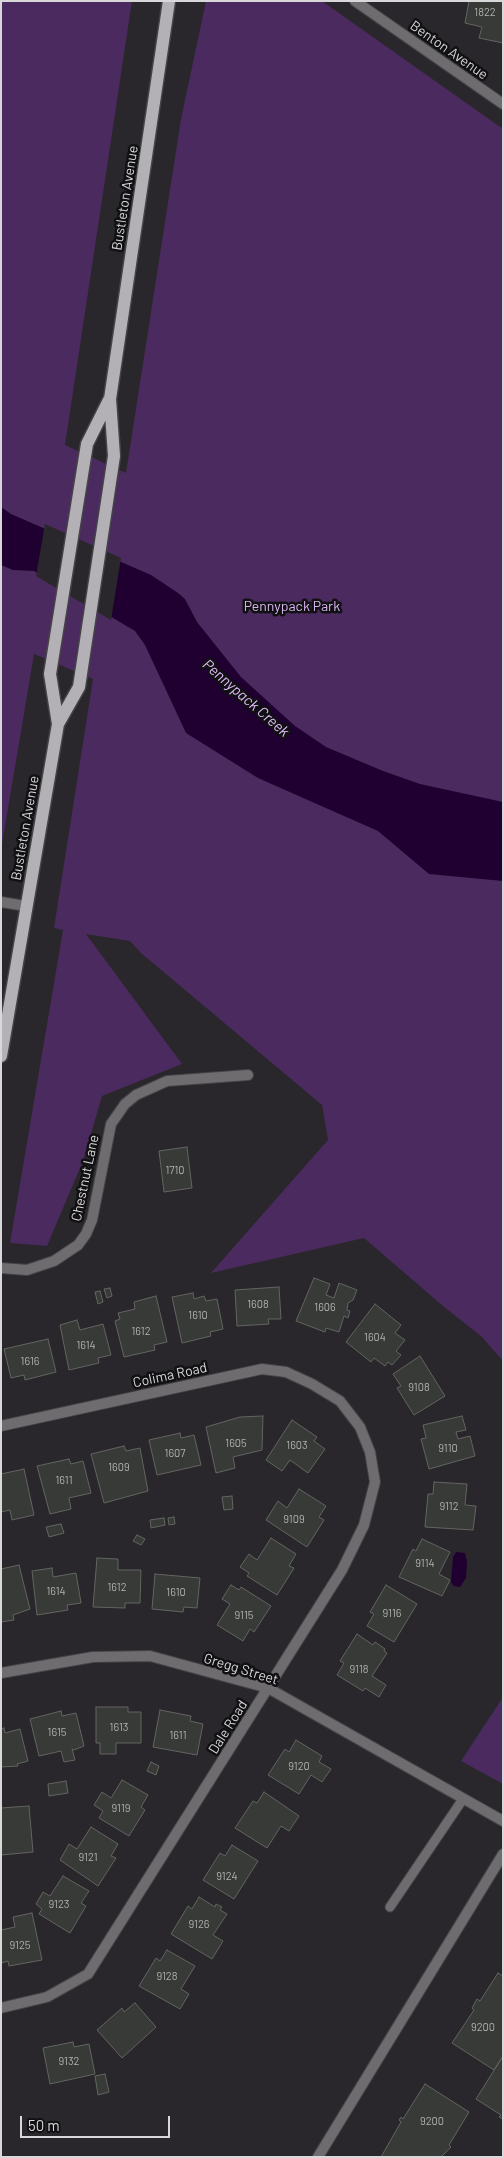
<!DOCTYPE html>
<html>
<head>
<meta charset="utf-8">
<style>
	body { margin:0 }
	#map { position:relative; width:504px; height:2158px; overflow:hidden; background:#29272b; font-family:Barlow,sans-serif }
	canvas { display:block }
	.frame { position:absolute; inset:0; border:2px solid #d8d7d9; pointer-events:none }
	.scale { position:absolute; left:20px; top:2116px; width:150px; height:22px; box-sizing:border-box; border:2px solid #d8d7d9; border-top:0; padding-left:6px; font-size:15px; line-height:18px; white-space:nowrap; color:#d8d7d9; -webkit-text-stroke:4px #111012; paint-order:stroke }
</style>
</head>
<body>
<div id="map">
<canvas width="504" height="2158"></canvas>
<div class="frame"></div>
<div class="scale">50 m</div>
</div>
<script>
const ctx = document.querySelector('canvas').getContext('2d');
ctx.lineJoin = 'round';
function paint(path, color) { ctx.fillStyle = color; ctx.fill(path, 'evenodd'); }
const poly = rows => new Path2D(rows.map(r => 'M' + r).join(''));
function trace(path, color, width, dash) { ctx.strokeStyle = color; ctx.lineWidth = width; ctx.lineCap = dash ? 'butt' : 'round'; ctx.setLineDash(dash || []); ctx.stroke(path); }
function label(font, color, halo, rows, align = 'center') {
  ctx.font = font + ' Barlow,sans-serif'; ctx.lineWidth = 5; ctx.setLineDash([]); ctx.textBaseline = 'middle'; ctx.strokeStyle = halo; ctx.fillStyle = color; for (const [text, x, y, turn = 0] of rows) {
    ctx.save(); ctx.translate(x, y); ctx.rotate((+turn || 0) * Math.PI / 180); ctx.textAlign = isNaN(turn) ? turn : align; if (halo) ctx.strokeText(text, 0, 0); ctx.fillText(text, 0, 0); ctx.restore();
  }
}
const green = poly([
	[1,1,132,1,65,445,126,473,181,119,206,1,322,1,503,129,503,1361,482,1337,443,1306,364,1238,211,1273,328,1140,322,1105,141,953,130,941,86,934,182,1064,102,1096,83,1161,47,1246,10,1243,63,930,54,928,93,679,34,654,1,850],
	[503,1697,503,1784,461,1761]
]);
const water = poly([
	[1,507,11,514,151,575,178,593,185,599,197,622,241,677,295,726,326,747,383,771,420,784,503,802,503,881,429,874,378,831,258,778,186,733,145,645,135,631,34,571,13,570,1,565],
	[456,1552,465,1553,467,1562,466,1578,460,1587,454,1586,451,1582,453,1557]
]);
const pier = poly([
	[45,524,121,558,111,620,36,576]
]);
const building = poly([
	[469,1,503,1,503,43,479,38,482,27,465,23,469,1],
	[187,1147,192,1188,164,1192,159,1151,187,1147],
	[314,1278,330,1284,326,1295,334,1298,339,1283,357,1290,353,1300,348,1303,347,1310,350,1311,348,1318,344,1316,339,1332,326,1328,325,1332,296,1321,314,1278],
	[279,1287,281,1319,268,1319,269,1324,237,1326,235,1290,279,1287],
	[110,1288,112,1296,107,1298,104,1289,110,1288],
	[100,1291,103,1302,98,1304,95,1292,100,1291],
	[193,1293,194,1299,204,1296,206,1301,217,1299,223,1329,210,1332,211,1336,182,1343,172,1297,193,1293],
	[156,1296,167,1342,154,1345,155,1350,124,1357,115,1321,120,1319,118,1313,135,1309,134,1302,156,1296],
	[375,1304,401,1325,395,1333,405,1340,396,1351,401,1355,392,1365,388,1362,385,1366,374,1358,371,1362,346,1342,375,1304],
	[77,1320,80,1330,103,1324,111,1355,98,1358,99,1363,69,1370,60,1325,77,1320],
	[48,1339,56,1372,25,1380,24,1375,11,1378,4,1349,48,1339],
	[420,1356,445,1396,414,1415,397,1388,401,1386,393,1374,420,1356],
	[263,1416,262,1450,233,1457,235,1468,216,1473,206,1427,240,1417,263,1416],
	[462,1416,466,1430,456,1432,458,1439,470,1436,475,1456,429,1469,421,1439,426,1438,423,1425,462,1416],
	[292,1420,317,1437,314,1441,325,1449,308,1473,290,1460,282,1471,266,1460,292,1420],
	[180,1433,181,1438,194,1435,201,1465,157,1475,149,1440,180,1433],
	[124,1446,126,1451,140,1448,148,1491,104,1503,91,1454,124,1446],
	[69,1459,71,1464,83,1461,91,1493,69,1498,71,1509,50,1514,37,1466,69,1459],
	[24,1469,34,1515,12,1520,10,1510,1,1512,1,1474,24,1469],
	[434,1482,467,1484,465,1505,476,1506,473,1530,425,1527,428,1494,433,1494,434,1482],
	[299,1489,326,1506,319,1517,324,1520,307,1547,266,1520,278,1501,287,1508,299,1489],
	[232,1496,233,1509,224,1510,222,1497,232,1496],
	[174,1517,175,1524,169,1525,168,1518,174,1517],
	[164,1518,165,1525,151,1528,150,1520,164,1518],
	[61,1524,64,1533,49,1537,46,1527,61,1524],
	[137,1535,145,1539,141,1545,133,1541,137,1535],
	[271,1538,296,1554,289,1566,294,1568,277,1595,247,1576,249,1573,240,1567,249,1554,257,1560,271,1538],
	[422,1539,450,1552,439,1574,450,1580,442,1596,399,1577,413,1549,416,1551,422,1539],
	[97,1558,118,1559,118,1570,141,1570,140,1603,125,1603,125,1608,93,1607,97,1558],
	[19,1565,30,1609,13,1615,14,1620,1,1622,1,1569,19,1565],
	[52,1568,53,1577,76,1573,81,1603,67,1605,68,1610,37,1615,32,1571,52,1568],
	[155,1574,200,1578,197,1608,184,1607,183,1612,152,1609,155,1574],
	[231,1585,239,1590,241,1587,271,1606,254,1632,250,1629,243,1641,217,1625,230,1604,222,1599,231,1585],
	[386,1585,417,1604,394,1642,367,1626,374,1614,370,1612,386,1585],
	[357,1634,373,1645,375,1642,385,1649,384,1651,387,1653,372,1676,386,1685,379,1697,365,1688,363,1691,337,1675,344,1663,340,1661,357,1634],
	[96,1707,128,1707,128,1712,141,1712,141,1743,116,1743,116,1754,100,1754,100,1743,96,1743,96,1707],
	[160,1710,191,1716,190,1721,203,1724,197,1755,153,1747,160,1710],
	[61,1711,62,1716,76,1713,84,1746,74,1750,72,1749,75,1760,64,1762,61,1751,39,1756,30,1719,61,1711],
	[4,1728,5,1733,20,1729,28,1761,17,1764,18,1766,1,1767,1,1729,4,1728],
	[296,1740,322,1756,319,1762,331,1769,322,1782,311,1775,299,1794,268,1775,285,1749,289,1752,296,1740],
	[151,1762,159,1766,156,1775,147,1771,151,1762],
	[122,1780,148,1795,141,1807,145,1810,129,1836,99,1818,103,1811,94,1805,102,1792,111,1798,122,1780],
	[66,1781,68,1793,49,1796,48,1784,66,1781],
	[264,1792,299,1816,289,1831,281,1826,267,1848,235,1828,253,1801,257,1803,264,1792],
	[29,1806,33,1852,1,1855,1,1808,29,1806],
	[91,1827,118,1844,111,1856,116,1858,98,1886,60,1860,69,1844,77,1849,91,1827],
	[232,1845,258,1861,234,1899,203,1880,220,1853,225,1856,232,1845],
	[63,1876,89,1891,81,1903,86,1906,70,1933,39,1914,42,1909,36,1904,43,1892,50,1896,63,1876],
	[199,1897,215,1907,216,1904,222,1907,220,1910,227,1914,213,1935,223,1941,212,1959,171,1934,188,1906,192,1909,199,1897],
	[32,1913,42,1960,9,1966,8,1961,1,1963,1,1930,15,1927,13,1917,32,1913],
	[167,1950,195,1966,181,1989,189,1994,180,2009,139,1986,156,1958,160,1961,167,1950],
	[498,1973,503,1976,503,2056,494,2070,452,2043,474,2010,472,2008,477,1999,480,2001,498,1973],
	[135,2003,156,2027,122,2058,97,2030,122,2008,124,2012,135,2003],
	[73,2042,74,2047,89,2044,95,2074,50,2084,43,2048,73,2042],
	[503,2056,503,2119,499,2117,501,2115,476,2099,503,2056],
	[105,2074,109,2092,98,2095,95,2076,105,2074],
	[425,2084,469,2112,449,2145,451,2147,441,2157,381,2157,401,2122,399,2120,401,2117,403,2119,425,2084]
]);
const service = poly([
	[390,1907,463,1799]
]);
const minor = poly([
	[1,902,26,906],
	[1,1268,27,1270,54,1261,78,1245,86,1234,92,1220,111,1124,125,1104,136,1095,167,1081,248,1075],
	[1,1426,262,1369,286,1372,312,1384,340,1401,360,1427,370,1452,375,1482,364,1525,342,1570,88,1974,47,1997,1,2008],
	[1,1673,93,1657,150,1656,268,1688,503,1821],
	[318,2157,503,1854]
]);
const tertiary = poly([
	[355,1,503,104]
]);
const primary = poly([
	[58,724,50,674,87,444,109,400],
	[1,1056,58,724,79,687,114,456,110,399,169,1]
]);
const numberNames = [
	["1822",485,12],
	["1710",175,1170],
	["1608",258,1304],
	["1606",325,1307],
	["1610",198,1315],
	["1612",141,1331],
	["1604",375,1337],
	["1614",86,1345],
	["1616",30,1361],
	["9108",419,1387],
	["1605",236,1443],
	["1603",297,1445],
	["9110",448,1448],
	["1607",175,1453],
	["1609",119,1467],
	["1611",64,1480],
	["9112",449,1506],
	["9109",294,1519],
	["9114",425,1563],
	["1612",117,1587],
	["1614",56,1591],
	["1610",176,1592],
	["9116",392,1613],
	["9115",244,1615],
	["9118",359,1669],
	["1613",119,1727],
	["1615",57,1732],
	["1611",178,1735],
	["9120",299,1766],
	["9119",121,1808],
	["9121",88,1857],
	["9124",227,1876],
	["9123",59,1904],
	["9126",199,1924],
	["9125",20,1945],
	["9128",167,1976],
	["9200",483,2027],
	["9132",69,2061],
	["9200",432,2121]
];
const streetNames = [
	["Benton Avenue",449,50,35],
	["Bustleton Avenue",125,198,-81],
	["Bustleton Avenue",25,828,-80],
	["Chestnut Lane",85,1178,-78],
	["Colima Road",170,1375,-12],
	["Gregg Street",241,1669,17],
	["Dale Road",228,1727,-58]
];
const parkNames = [
	["Pennypack Park",292,606]
];
const waterNames = [
	["Pennypack Creek",246,698,41]
];
paint(green, '#4b2a5f');
paint(water, '#1f0030');
paint(pier, '#29272b');
paint(building, '#373a36');
trace(building, '#626560', 1);
trace(service, '#454347', 11);
trace(minor, '#454347', 12);
trace(tertiary, '#454347', 12);
trace(primary, '#454347', 15);
trace(service, '#6e6c6f', 9);
trace(minor, '#6e6c6f', 10);
trace(tertiary, '#6e6c6f', 10);
trace(primary, '#b4b1b6', 12);
label('11px', '#b0b0b0', null, numberNames);
label('14px', '#d8d7d9', '#111012', streetNames);
label('14px', '#d9b5f2', '#111012', parkNames);
label('italic 15px', '#dfbbf8', '#111012', waterNames);
</script>
</body>
</html>
